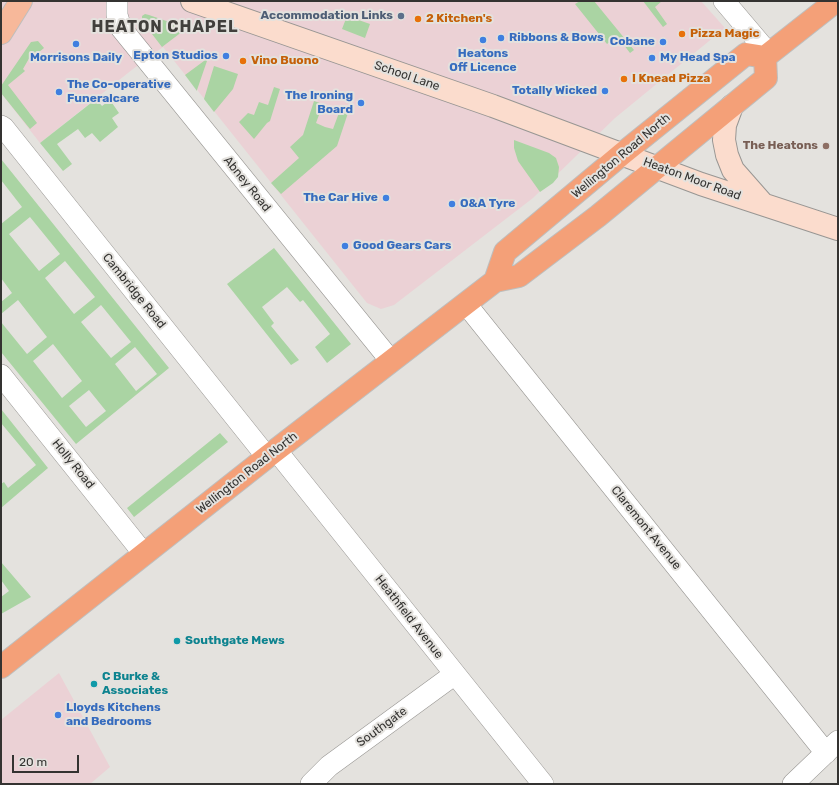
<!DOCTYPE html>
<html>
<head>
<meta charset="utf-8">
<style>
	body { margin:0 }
	#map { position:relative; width:839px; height:785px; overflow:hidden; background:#e4e2de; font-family:Rubik,sans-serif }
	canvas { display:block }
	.frame { position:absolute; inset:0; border:2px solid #343331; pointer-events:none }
	.scale { position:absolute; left:12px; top:755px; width:67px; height:18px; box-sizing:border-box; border:2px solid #343331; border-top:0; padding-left:5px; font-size:12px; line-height:14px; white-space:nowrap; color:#343331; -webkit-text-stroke:3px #e4e2de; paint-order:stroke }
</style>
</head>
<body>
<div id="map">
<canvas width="839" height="785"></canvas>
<div class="frame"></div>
<div class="scale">20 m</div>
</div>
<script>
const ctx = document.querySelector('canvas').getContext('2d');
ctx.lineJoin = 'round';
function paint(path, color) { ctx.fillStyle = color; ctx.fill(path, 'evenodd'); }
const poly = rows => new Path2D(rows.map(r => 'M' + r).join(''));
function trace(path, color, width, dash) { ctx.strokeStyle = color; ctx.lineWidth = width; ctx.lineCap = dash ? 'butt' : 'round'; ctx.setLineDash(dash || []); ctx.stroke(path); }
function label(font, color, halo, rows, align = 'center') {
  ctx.font = font + ' Rubik,sans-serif'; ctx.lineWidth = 4; ctx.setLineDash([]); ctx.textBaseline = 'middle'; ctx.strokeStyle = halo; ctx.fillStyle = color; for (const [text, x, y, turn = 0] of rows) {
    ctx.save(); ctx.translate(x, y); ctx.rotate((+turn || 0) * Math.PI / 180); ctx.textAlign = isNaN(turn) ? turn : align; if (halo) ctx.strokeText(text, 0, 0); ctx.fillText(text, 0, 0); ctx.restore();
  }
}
const commercial = poly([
	[1,1,701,1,725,28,615,118,533,198,394,305,381,309,367,303,163,47,133,69,40,143,1,93],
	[59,673,110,767,90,784,1,784,1,720]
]);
const green = poly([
	[580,1,594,1,634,50,630,53,617,36,607,44,575,4],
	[643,1,662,1,655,7,667,24,663,27],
	[145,14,149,15,187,28,162,47,142,21,142,16],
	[347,16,370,24,365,38,342,29],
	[38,41,44,48,33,57,31,55,23,69,25,71,8,85,37,123,30,129,1,93,1,86,31,42],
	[208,58,197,90,197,91,185,75],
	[214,66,238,74,233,89,214,112,204,99],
	[274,87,280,89,270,121,267,123,254,139,239,122,248,113,254,115,259,102,268,105],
	[96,99,102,106,110,100,119,113,112,118,118,127,100,142,92,133,85,138,78,129,57,144,72,164,63,171,40,143],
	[314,101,323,104,316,123,325,127,333,129,340,110,348,113,337,146,281,194,271,183,299,158,290,147,303,135],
	[514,140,549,153,556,158,559,167,558,177,553,183,540,192,518,161,514,148],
	[1,159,169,368,76,444,1,352,1,322,27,354,47,337,18,300,1,314,1,302,12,293,1,278,1,224,22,207,1,180],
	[30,217,60,254,39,271,9,234],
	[65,261,95,297,74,314,45,278],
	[101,305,131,342,111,358,81,322],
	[53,344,82,381,62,398,33,361],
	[135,347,157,374,136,391,115,364],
	[89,390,106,411,86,427,69,406],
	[274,248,351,344,327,363,315,347,330,334,303,300,300,302,287,287,262,307,274,323,271,326,299,360,291,365,227,284],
	[1,409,48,468,1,508,1,484,4,482,8,488,36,465,1,423],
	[220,433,228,442,134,517,127,508],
	[1,562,31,597,1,614,1,597,9,591,1,580]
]);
const minor = poly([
	[117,1,117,15,121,28,391,361],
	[724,1,769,54],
	[1,126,4,128,267,457],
	[466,304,826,753],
	[1,375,144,554],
	[276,450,543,784],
	[311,784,329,766,455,674],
	[793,784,838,741]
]);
const secondary = poly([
	[192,1,493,106,701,184,838,229],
	[732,106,725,125,724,140,727,155,733,170,762,203]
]);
const primary = poly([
	[1,33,21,1]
]);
const trunk = poly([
	[495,281,505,252,622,154,746,54,765,57,836,1],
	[1,667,267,457,495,281,519,276,598,216,766,78,765,57]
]);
const markers = [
	[401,16,4,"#5c6f8a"],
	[418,19,4,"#e8710a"],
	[682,34,4,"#e8710a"],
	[501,38,4,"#3f7fe0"],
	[483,40,4,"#3f7fe0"],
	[663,42,4,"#3f7fe0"],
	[76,44,4,"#3f7fe0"],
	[226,56,4,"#3f7fe0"],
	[652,58,4,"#3f7fe0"],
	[243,61,4,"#e8710a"],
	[624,79,4,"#e8710a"],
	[605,91,4,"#3f7fe0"],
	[59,92,4,"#3f7fe0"],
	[361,103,4,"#3f7fe0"],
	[826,146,4,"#8d6e63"],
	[386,198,4,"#3f7fe0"],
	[452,204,4,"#3f7fe0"],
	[345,246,4,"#3f7fe0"],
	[177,641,4,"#0f9aa8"],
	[94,684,4,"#0f9aa8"],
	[58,715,4,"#3f7fe0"]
];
const serviceNames = [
	["Accommodation Links",393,16]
];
const foodNames = [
	["2 Kitchen's",426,19],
	["Pizza Magic",690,34],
	["Vino Buono",251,61],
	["I Knead Pizza",632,79]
];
const shopNames = [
	["Ribbons & Bows",509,38],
	["Cobane",655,42,"right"],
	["Heatons",483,54,"center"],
	["Off Licence",483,68,"center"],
	["Epton Studios",218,56,"right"],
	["Morrisons Daily",76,58,"center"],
	["My Head Spa",660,58],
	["The Co-operative",67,85],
	["Funeralcare",67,99],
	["Totally Wicked",597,91,"right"],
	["The Ironing",353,96,"right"],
	["Board",353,110,"right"],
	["The Car Hive",378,198,"right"],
	["O&A Tyre",460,204],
	["Good Gears Cars",353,246],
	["Lloyds Kitchens",66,708],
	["and Bedrooms",66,722]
];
const streetNames = [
	["School Lane",407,76,19],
	["Wellington Road North",621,156,-40],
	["Heaton Moor Road",692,179,20],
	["Abney Road",247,184,51],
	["Cambridge Road",134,291,51],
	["Holly Road",73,464,51],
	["Wellington Road North",247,473,-38],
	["Claremont Avenue",646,528,51],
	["Heathfield Avenue",409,617,52],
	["Southgate",382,727,-36]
];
const educationNames = [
	["The Heatons",818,146]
];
const cultureNames = [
	["Southgate Mews",185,641],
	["C Burke &",102,677],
	["Associates",102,691]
];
const districtNames = [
	["HEATON CHAPEL",165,27]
];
paint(commercial, '#ebd1d5');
paint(green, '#aad4a3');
trace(minor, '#989693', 22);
trace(secondary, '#989693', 24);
trace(primary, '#bebebd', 24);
trace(trunk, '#bebebd', 24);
trace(minor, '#fff', 21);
trace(secondary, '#fbdccd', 22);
trace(primary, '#f7b89a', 22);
trace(trunk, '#f4a078', 22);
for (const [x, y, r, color] of markers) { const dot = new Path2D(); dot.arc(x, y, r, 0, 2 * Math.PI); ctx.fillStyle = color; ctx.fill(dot); trace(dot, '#e4e2de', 1.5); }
label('bold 12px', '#4e5e75', '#e4e2de', serviceNames, 'right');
label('bold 12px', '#c56008', '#e4e2de', foodNames, 'left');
label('bold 12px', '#366cbe', '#e4e2de', shopNames, 'left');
label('12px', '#343331', '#e4e2de', streetNames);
label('bold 12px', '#785e54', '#e4e2de', educationNames, 'right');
label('bold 12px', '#0d838f', '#e4e2de', cultureNames, 'left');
ctx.letterSpacing = '1px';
label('bold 16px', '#413f3c', '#e4e2de', districtNames);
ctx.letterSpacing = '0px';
</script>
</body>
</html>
